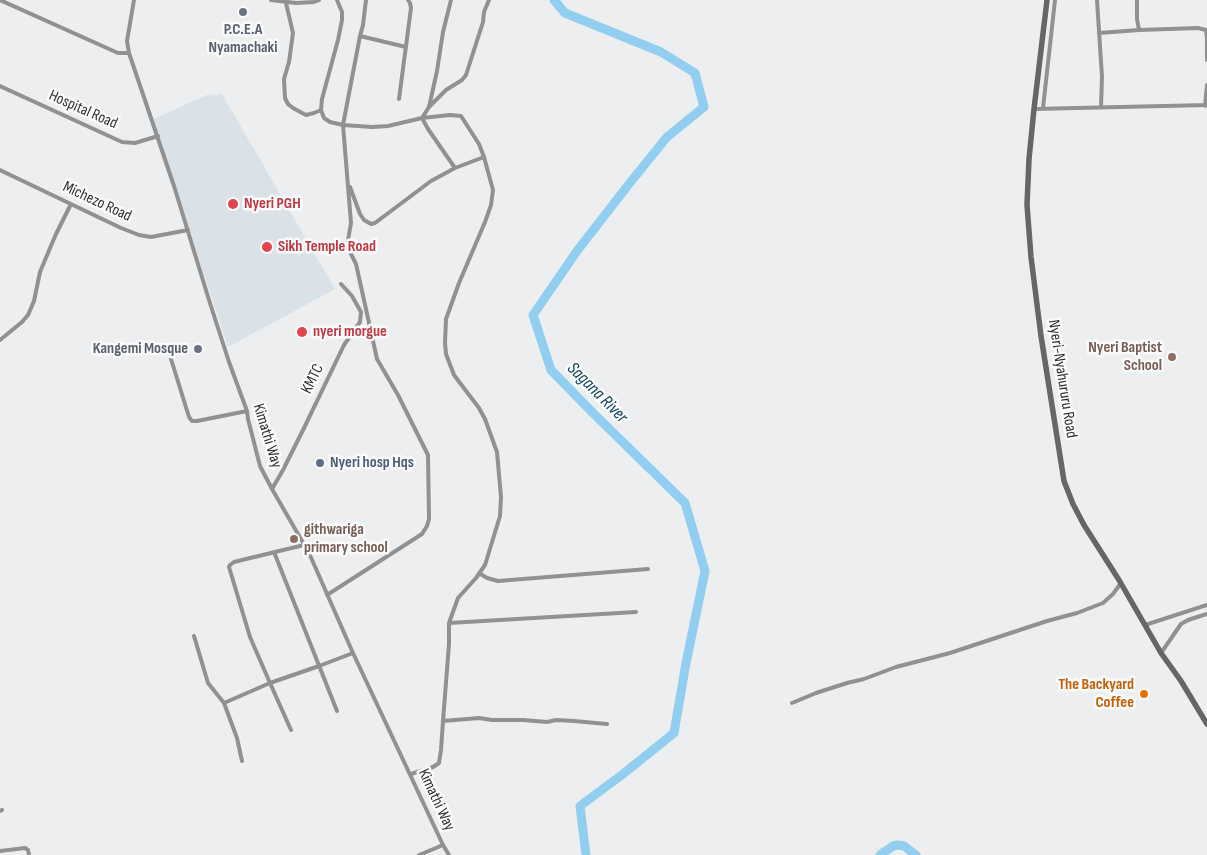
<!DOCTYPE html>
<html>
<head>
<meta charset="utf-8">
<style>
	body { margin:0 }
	canvas { display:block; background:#eceeef }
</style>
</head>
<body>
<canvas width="1207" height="855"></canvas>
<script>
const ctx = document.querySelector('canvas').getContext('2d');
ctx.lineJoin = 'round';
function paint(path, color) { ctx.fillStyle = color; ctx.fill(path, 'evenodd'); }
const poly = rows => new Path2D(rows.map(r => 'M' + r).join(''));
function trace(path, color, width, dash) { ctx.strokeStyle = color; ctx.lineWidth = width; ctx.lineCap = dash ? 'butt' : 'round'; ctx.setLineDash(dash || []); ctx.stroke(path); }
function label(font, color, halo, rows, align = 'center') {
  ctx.font = font + ' "Sofia Sans Condensed",sans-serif'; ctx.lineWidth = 5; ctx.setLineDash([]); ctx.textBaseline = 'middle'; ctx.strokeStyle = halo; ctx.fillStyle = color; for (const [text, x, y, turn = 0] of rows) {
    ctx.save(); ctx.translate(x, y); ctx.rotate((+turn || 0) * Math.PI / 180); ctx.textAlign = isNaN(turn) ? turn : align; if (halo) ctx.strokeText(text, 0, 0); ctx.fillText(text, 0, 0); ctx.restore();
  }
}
const built = poly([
	[222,94,335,289,228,347,153,119,207,95]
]);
const river = poly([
	[554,0,565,13,661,52,695,73,704,107,667,137,629,184,577,251,533,315,551,370,593,413,685,503,705,571,686,663,674,733,623,774,580,806,586,855],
	[880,855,893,846,898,845,904,846,916,855]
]);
const street = poly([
	[0,0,118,53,129,53],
	[134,0,127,41,129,53,174,186,209,300,229,362,247,411,248,419,260,466,272,489,309,553,353,653,443,845,449,855],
	[271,0,296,3,314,2,319,0],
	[337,0,342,12,342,20,338,40,322,99,321,110,324,118,330,122,343,125,372,127,388,126,422,118,450,115,461,116,479,144,484,157,493,190,491,205,485,222,459,283,446,319,445,343,446,354,454,375,479,408,485,419,497,452,501,497,500,516,485,565,476,578,458,598,449,623,449,644,443,721,441,750,439,763,433,767,411,774],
	[451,0,443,32,437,71,429,107,422,118,428,129,455,168],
	[1097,0,1102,77,1101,107],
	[1137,0,1137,19,1139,30],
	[286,3,293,33,289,62,284,79,285,98,288,104,293,108,306,115,314,113,321,110],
	[1099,33,1139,30,1198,28,1206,30,1207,39],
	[360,36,406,47],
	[1207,39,1207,60],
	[0,86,122,142,135,143,158,136],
	[399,99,411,8,410,3,408,0],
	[1205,106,1207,85],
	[429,107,446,90,462,80,466,75,483,22,484,12,489,0],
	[1043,108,1055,0],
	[1034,109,1207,105],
	[0,170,121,228,139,235,151,237,188,230],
	[350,187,360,214,364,220,371,224,375,223,431,181,455,168,484,157],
	[0,340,22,322,28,315,34,301,40,272,56,234,71,204],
	[171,359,189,417,192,421,197,421,247,411],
	[272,489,283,470,304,428,344,345,360,322,361,312,352,296,341,284],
	[304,545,242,560,234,562,230,565,229,567,250,637,270,683,319,666,353,653],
	[274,552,337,711],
	[479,573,487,578,498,581,648,569],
	[327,595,422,534,427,526,429,519,428,455,398,395,377,359,356,264,347,246,351,223,343,125,360,36,363,25,366,0],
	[449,623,636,612],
	[1145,625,1207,605],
	[194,636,208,683,224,703,237,738,242,761],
	[1161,653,1181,624,1188,620,1207,614],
	[224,703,270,683,291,730],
	[792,703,816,693,847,683,864,679,896,667,950,653,1047,621,1077,613,1103,603,1113,594,1121,583],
	[443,721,479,718,492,720,523,720,547,722,556,720,574,721,607,724],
	[0,811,2,810],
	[0,851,25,848,28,850,29,855],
	[419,855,443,845]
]);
const secondary = poly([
	[1047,0,1034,109,1029,159,1027,205,1031,257,1041,336,1064,481,1073,504,1084,525,1119,580,1161,653,1181,681,1207,724]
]);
const markers = [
	[243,12,5,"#6b7280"],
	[233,204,6,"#e0444e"],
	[267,247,6,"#e0444e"],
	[302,332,6,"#e0444e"],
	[198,349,5,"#6b7280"],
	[1172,357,5,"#8d6e63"],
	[320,463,5,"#5c6f8a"],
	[294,539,5,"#8d6e63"],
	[1144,694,5,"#e8710a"]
];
const worshipNames = [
	["P.C.E.A",243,30],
	["Nyamachaki",243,48],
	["Kangemi Mosque",188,349,"right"]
];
const streetNames = [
	["Hospital Road",83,110,24],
	["Michezo Road",97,202,25],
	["KMTC",313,379,-64],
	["Nyeri-Nyahururu Road",1062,379,81],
	["Kimathi Way",267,436,73],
	["Kimathi Way",436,800,65]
];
const healthNames = [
	["Nyeri PGH",244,204],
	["Sikh Temple Road",278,247],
	["nyeri morgue",313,332]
];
const educationNames = [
	["Nyeri Baptist",1162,348],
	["School",1162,366],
	["githwariga",304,530,"left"],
	["primary school",304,548,"left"]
];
const serviceNames = [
	["Nyeri hosp Hqs",330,463]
];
const foodNames = [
	["The Backyard",1134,685],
	["Coffee",1134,703]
];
const waterNames = [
	["Sagana River",597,393,45]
];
paint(built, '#dae1e7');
trace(river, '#91ceef', 9);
trace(street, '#929191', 4);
trace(secondary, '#676665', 5.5);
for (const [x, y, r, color] of markers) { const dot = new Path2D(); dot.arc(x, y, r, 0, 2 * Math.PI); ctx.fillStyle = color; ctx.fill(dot); trace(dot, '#f9fbfc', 2); }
label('bold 16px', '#5b616d', '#f9fbfc', worshipNames);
label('16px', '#313132', '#f9fbfc', streetNames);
label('bold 16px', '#be3a42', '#f9fbfc', healthNames, 'left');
label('bold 16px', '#785e54', '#f9fbfc', educationNames, 'right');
label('bold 16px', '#4e5e75', '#f9fbfc', serviceNames, 'left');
label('bold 16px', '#c56008', '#f9fbfc', foodNames, 'right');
label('italic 18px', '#12445a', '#f9fbfc', waterNames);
</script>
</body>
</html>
